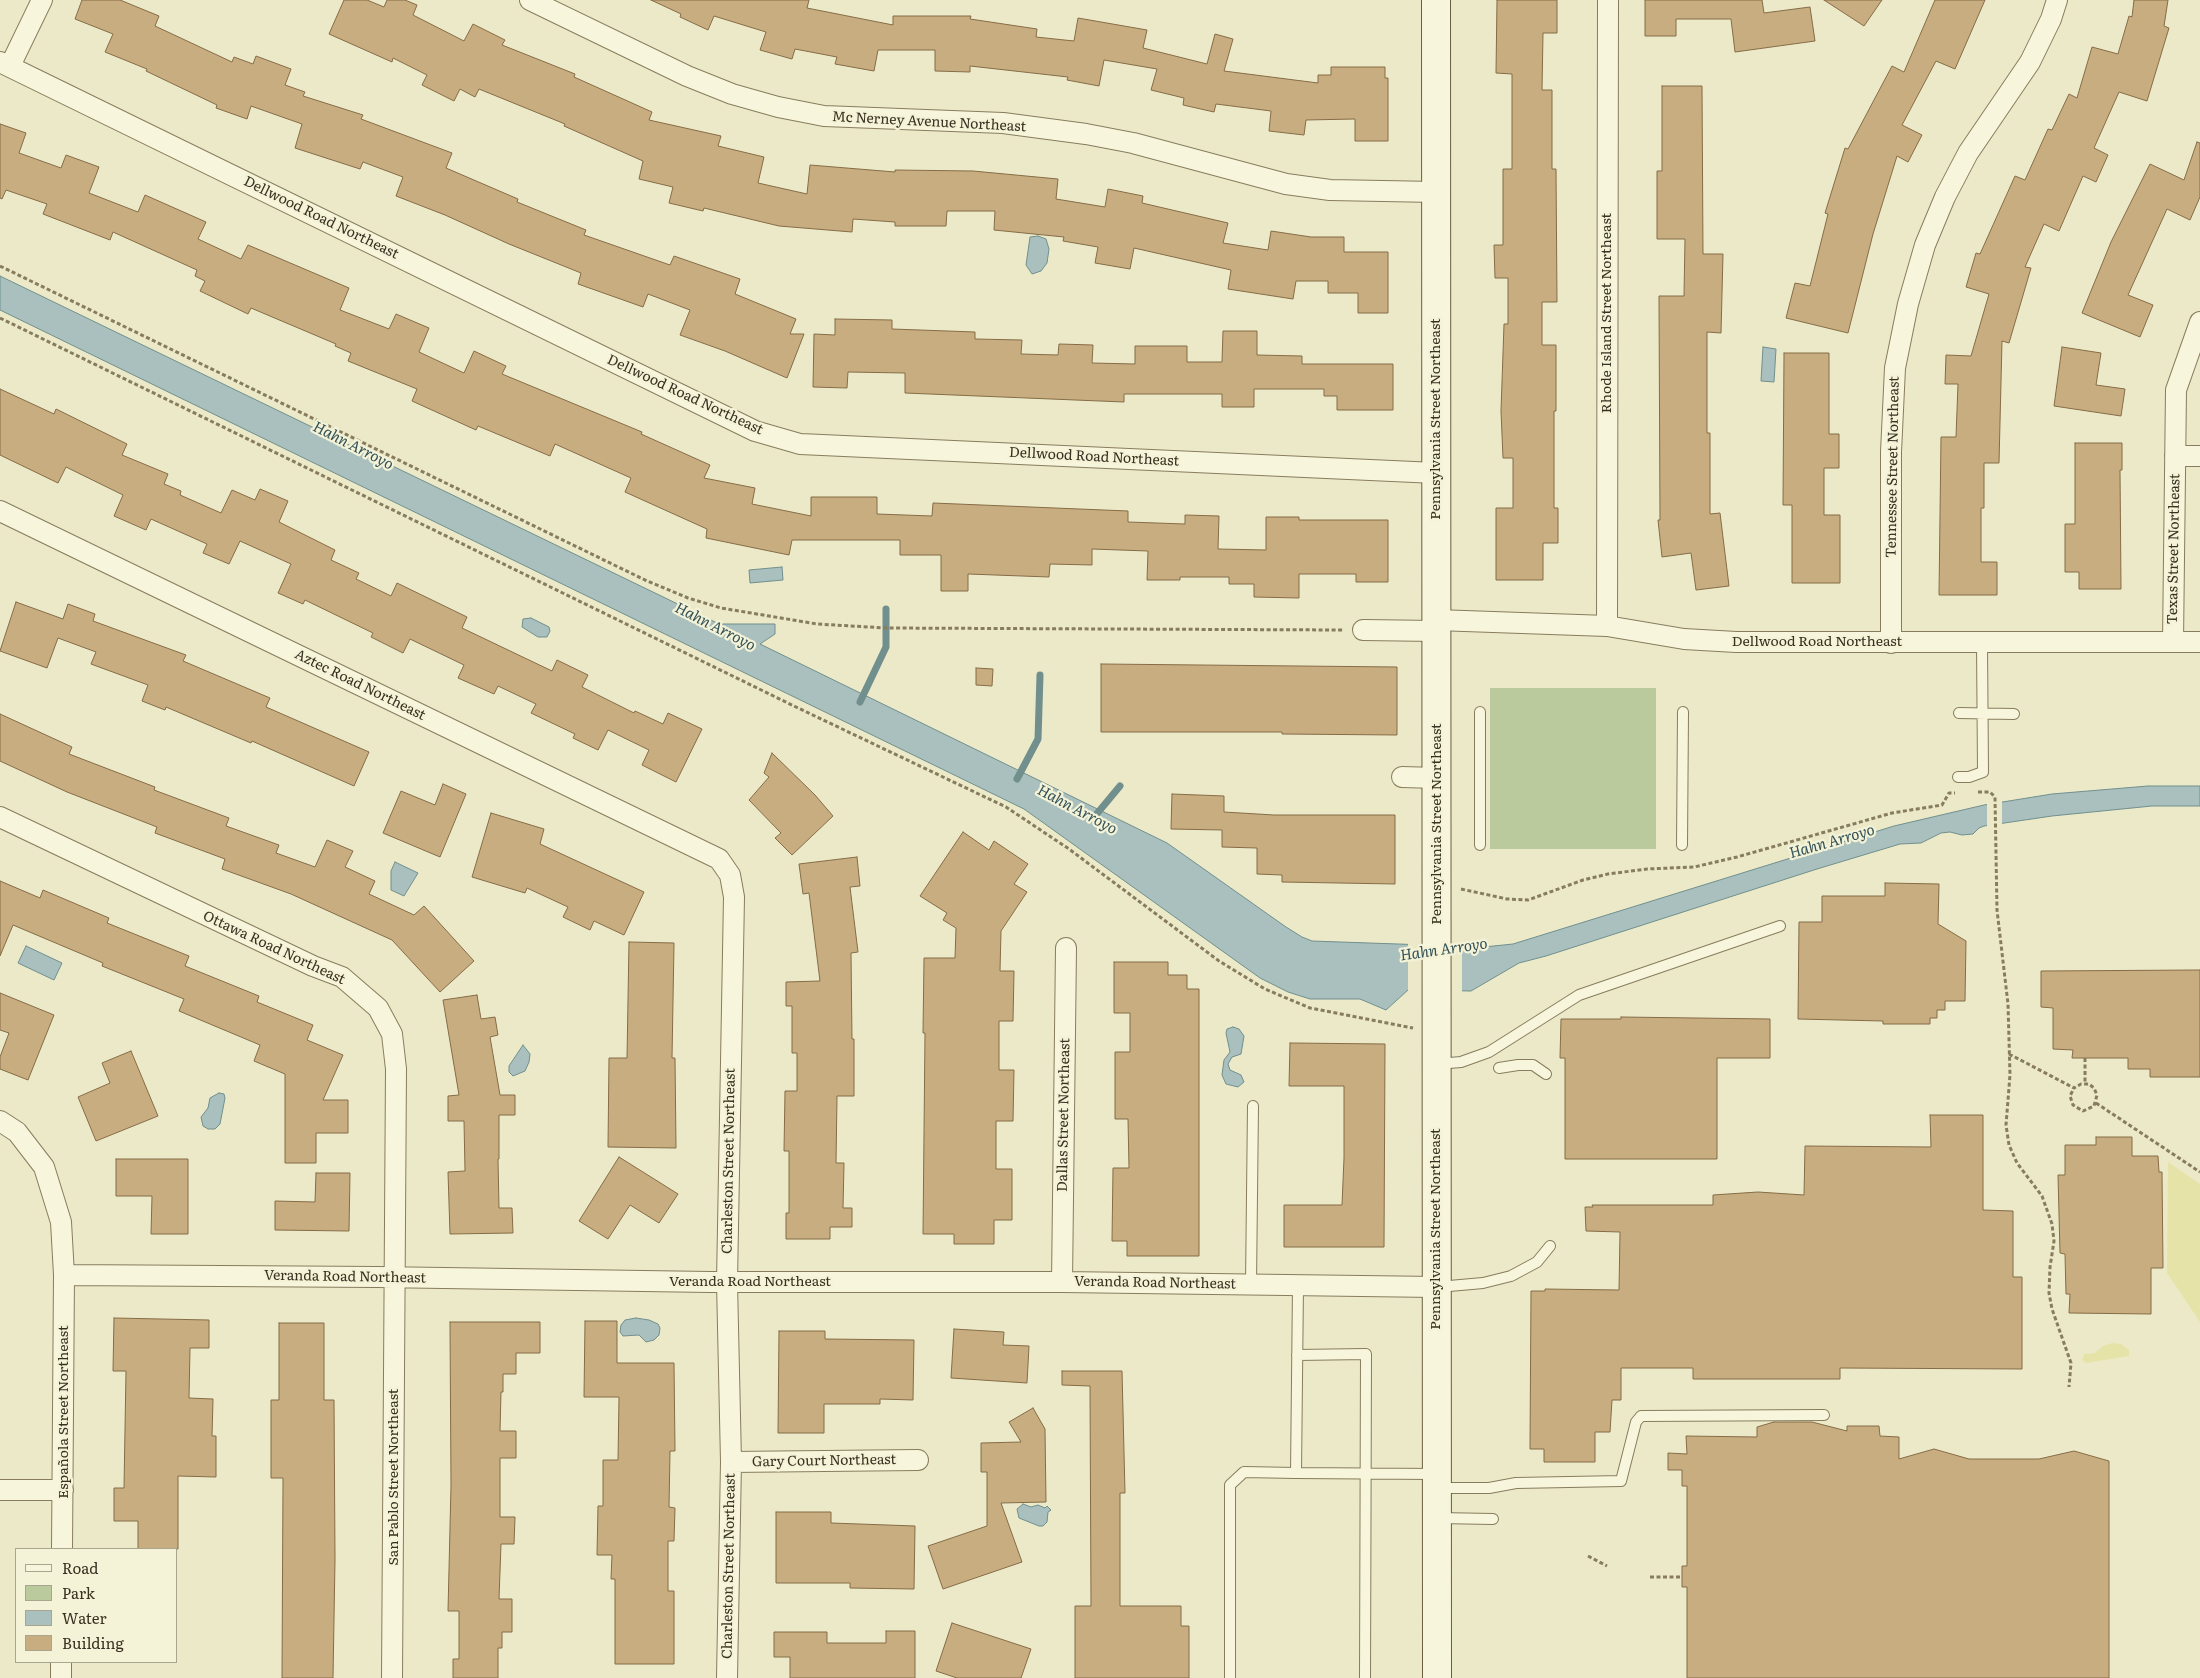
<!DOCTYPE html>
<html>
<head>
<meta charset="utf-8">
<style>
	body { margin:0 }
	#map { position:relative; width:2200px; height:1678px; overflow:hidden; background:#ece9c8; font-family:Literata,serif }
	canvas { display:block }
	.legend { position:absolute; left:15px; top:1548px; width:162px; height:115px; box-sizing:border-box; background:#f4f2d7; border:1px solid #a9a58e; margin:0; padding:6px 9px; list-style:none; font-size:15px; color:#383121 }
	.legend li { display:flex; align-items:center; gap:10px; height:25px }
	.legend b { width:25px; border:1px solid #a9a58e }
</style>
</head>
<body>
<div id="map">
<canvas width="2200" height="1678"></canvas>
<ul class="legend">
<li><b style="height:6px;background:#f7f5db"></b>Road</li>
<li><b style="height:14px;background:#bbca9d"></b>Park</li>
<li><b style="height:14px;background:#a9c0be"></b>Water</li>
<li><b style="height:14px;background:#c8ad81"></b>Building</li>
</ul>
</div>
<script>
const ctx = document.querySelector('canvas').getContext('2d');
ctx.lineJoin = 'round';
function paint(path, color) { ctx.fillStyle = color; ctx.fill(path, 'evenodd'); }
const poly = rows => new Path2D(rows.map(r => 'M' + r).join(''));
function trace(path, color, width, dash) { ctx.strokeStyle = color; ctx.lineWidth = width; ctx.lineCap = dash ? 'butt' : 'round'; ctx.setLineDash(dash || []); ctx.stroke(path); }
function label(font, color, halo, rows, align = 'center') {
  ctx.font = font + ' Literata,serif'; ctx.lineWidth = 4.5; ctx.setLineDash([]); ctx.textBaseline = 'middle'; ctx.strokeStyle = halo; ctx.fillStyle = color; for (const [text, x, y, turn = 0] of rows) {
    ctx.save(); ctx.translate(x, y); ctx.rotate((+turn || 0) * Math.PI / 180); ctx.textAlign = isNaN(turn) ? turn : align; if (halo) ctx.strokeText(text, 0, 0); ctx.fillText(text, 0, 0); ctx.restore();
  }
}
const green = poly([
	[1490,688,1656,688,1656,849,1490,849]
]);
const sand = poly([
	[2168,1162,2200,1184,2200,1322,2167,1273],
	[2112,1343,2121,1344,2129,1350,2129,1356,2086,1363,2082,1360,2084,1354,2095,1353,2103,1346]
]);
const water = poly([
	[1038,236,1046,239,1049,249,1047,263,1041,271,1032,274,1026,265,1030,237,1038,236],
	[0,276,719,624,775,624,775,634,760,644,1167,843,1286,927,1302,937,1312,941,1484,947,1513,944,1894,826,1984,805,2052,794,2148,786,2200,786,2200,806,2152,806,2052,816,1984,826,1979,828,1973,834,1962,835,1950,832,1941,833,1921,843,1900,844,1817,869,1546,956,1519,963,1471,991,1408,990,1386,1010,1360,999,1310,999,1288,992,1260,978,1024,809,0,310,0,276],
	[1763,347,1776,349,1774,382,1761,381,1763,347],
	[782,567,783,580,750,583,749,570,782,567],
	[531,618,549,627,550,631,547,637,538,637,522,627,523,619,531,618],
	[395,862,418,873,404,896,391,890,391,871,395,862],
	[26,946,62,963,54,980,18,963,26,946],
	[1233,1027,1239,1029,1244,1036,1241,1054,1232,1057,1228,1064,1230,1070,1241,1075,1244,1082,1238,1087,1226,1084,1222,1075,1224,1060,1230,1052,1226,1033,1227,1029,1233,1027],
	[523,1045,530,1054,529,1062,525,1071,513,1076,509,1072,509,1066,523,1045],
	[219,1093,224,1094,225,1098,220,1124,215,1129,208,1129,203,1126,201,1117,208,1108,210,1098,219,1093],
	[636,1318,649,1320,658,1324,660,1328,659,1335,654,1340,646,1342,639,1335,623,1336,620,1332,621,1325,625,1320,636,1318],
	[1023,1504,1031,1507,1038,1505,1045,1508,1047,1506,1051,1510,1048,1512,1047,1522,1043,1526,1039,1526,1019,1518,1017,1509,1023,1504]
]);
const pier = poly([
	[2002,800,2002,826,1987,828,1987,802],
	[1408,942,1462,944,1462,994,1408,993]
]);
const stream = poly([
	[860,702,886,647,886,609],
	[1017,779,1038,739,1040,675],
	[1095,816,1120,786]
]);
const building = poly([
	[82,0,120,0,159,16,155,26,232,62,234,57,253,64,256,56,291,69,285,85,305,92,303,96,363,115,361,119,452,153,446,168,518,199,517,202,586,230,584,235,670,265,674,256,740,279,735,294,796,319,790,334,804,334,787,378,725,351,680,335,690,310,648,294,643,307,578,284,581,273,509,244,445,215,396,196,403,177,363,162,360,169,295,148,302,124,251,106,247,119,216,108,217,105,146,71,147,69,105,52,113,34,75,19,82,0],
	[344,0,367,0,384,7,387,0,405,0,417,5,413,15,464,41,473,24,505,40,502,45,575,74,574,77,652,112,649,120,721,136,718,146,764,157,758,183,807,194,810,165,895,172,895,170,973,171,1058,179,1056,199,1105,207,1108,189,1143,196,1142,203,1228,223,1223,243,1268,250,1271,231,1311,237,1344,237,1344,252,1388,252,1388,313,1358,313,1358,293,1328,293,1328,281,1296,281,1293,299,1228,289,1231,270,1134,248,1130,269,1095,263,1098,247,1063,241,1064,237,994,230,995,211,947,211,946,226,895,226,895,222,853,219,852,232,779,226,704,208,703,211,669,203,673,187,639,179,643,161,564,126,565,124,479,89,475,97,460,89,454,101,422,85,427,75,393,58,392,62,329,34,344,0],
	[651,0,809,0,807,8,893,25,893,16,971,16,970,19,1037,29,1036,37,1074,41,1078,18,1147,30,1143,48,1207,64,1215,34,1233,39,1224,71,1318,83,1318,75,1331,75,1331,67,1385,67,1385,78,1388,78,1388,141,1355,141,1355,119,1306,120,1304,135,1269,131,1271,111,1216,104,1214,112,1183,105,1184,98,1151,90,1157,69,1104,60,1099,86,1067,80,1068,77,970,66,970,72,935,71,935,50,878,50,874,71,835,64,837,57,795,49,792,59,760,50,766,32,714,16,708,30,680,17,681,14,651,0],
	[1497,0,1557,0,1557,33,1543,33,1542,90,1552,90,1552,169,1556,169,1557,302,1542,302,1542,345,1556,345,1556,411,1554,411,1554,508,1558,508,1558,543,1543,543,1543,580,1496,580,1496,508,1513,508,1513,458,1503,458,1501,411,1504,324,1508,324,1508,278,1495,278,1494,245,1503,245,1503,169,1512,169,1512,74,1496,73,1497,0],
	[1645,0,1762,0,1764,13,1810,7,1815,41,1735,52,1731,19,1676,19,1676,36,1645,36,1645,0],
	[1824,0,1882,0,1864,26,1824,0],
	[1935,0,1985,0,1955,69,1936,61,1902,125,1922,135,1908,162,1897,156,1873,234,1848,333,1786,318,1795,283,1810,286,1828,214,1825,213,1845,148,1848,149,1892,66,1904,72,1935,0],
	[2134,0,2168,0,2164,26,2169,28,2147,101,2119,92,2094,148,2108,155,2096,182,2083,176,2059,231,2044,224,2025,267,2031,268,2009,343,2002,341,1999,463,1984,463,1984,508,1981,508,1981,562,1997,562,1997,595,1939,595,1941,437,1956,437,1958,384,1945,384,1946,355,1971,356,1989,294,1966,287,1976,253,1980,254,2015,176,2025,180,2048,129,2052,130,2069,94,2077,98,2092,47,2118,54,2129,16,2132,17,2134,0],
	[1662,86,1702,86,1703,254,1723,254,1721,333,1707,332,1707,433,1710,433,1710,514,1720,513,1729,586,1696,590,1691,553,1662,557,1658,520,1660,520,1659,296,1684,296,1685,239,1657,239,1657,171,1662,171,1662,86],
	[0,124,26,133,19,153,61,168,66,155,99,167,89,193,138,212,145,195,206,222,198,239,241,259,248,245,349,288,340,310,389,329,396,314,429,328,419,352,464,373,474,351,506,366,502,374,642,432,641,434,710,465,704,478,755,488,752,504,811,516,811,497,877,497,877,514,932,516,933,503,1128,511,1128,522,1185,524,1185,515,1219,516,1218,549,1266,550,1266,517,1299,517,1299,520,1388,520,1388,582,1356,582,1356,574,1299,574,1299,598,1254,597,1254,584,1229,584,1229,577,1180,577,1180,580,1147,580,1148,551,1092,549,1092,565,1050,564,1049,577,968,574,968,591,941,591,941,555,900,555,900,540,792,540,789,555,706,538,707,529,625,492,631,478,555,444,550,456,478,426,476,430,412,401,417,389,348,361,351,353,335,346,336,344,251,308,248,314,200,291,205,281,195,276,197,270,113,232,110,240,43,214,47,204,6,190,2,199,0,198,0,124],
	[2197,142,2200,143,2200,197,2190,220,2167,209,2128,295,2153,305,2140,337,2082,313,2111,242,2150,164,2184,180,2197,142],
	[835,319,892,320,892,329,975,332,975,339,1022,340,1021,354,1058,355,1059,344,1093,345,1092,363,1135,364,1135,346,1187,346,1187,362,1222,362,1223,331,1257,331,1257,355,1302,356,1302,364,1393,364,1393,410,1337,410,1337,396,1324,396,1324,389,1254,389,1254,407,1222,407,1222,394,1124,394,1124,402,905,393,905,373,848,372,847,388,813,387,814,334,835,335,835,319],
	[2062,347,2101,353,2096,385,2125,389,2121,416,2054,406,2062,347],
	[1784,353,1829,353,1829,434,1839,434,1839,468,1824,468,1824,515,1840,515,1840,583,1792,583,1792,505,1783,505,1784,353],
	[0,389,54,414,56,409,127,444,122,455,168,474,164,484,181,491,180,495,221,513,232,490,255,500,260,489,288,501,279,522,335,550,331,560,359,573,356,579,391,596,397,583,467,617,462,628,552,671,557,660,588,675,582,687,634,713,635,711,663,724,668,713,702,729,676,782,642,765,649,750,608,730,598,750,573,738,575,734,531,713,536,704,498,686,494,694,458,678,464,665,410,639,403,653,371,637,373,633,305,600,303,604,278,593,291,564,240,541,229,564,203,553,207,544,151,519,146,530,114,516,123,495,66,467,58,483,0,455,0,389],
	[2075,443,2122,443,2122,470,2120,470,2121,589,2079,589,2079,572,2065,572,2065,524,2075,524,2075,443],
	[16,602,63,619,68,604,95,614,93,621,186,655,183,661,270,698,266,707,369,752,354,786,252,741,251,743,166,707,165,710,142,701,148,685,91,664,96,652,58,638,47,668,0,651,16,602],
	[1101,664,1397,667,1397,735,1282,734,1282,732,1101,732,1101,664],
	[976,668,993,669,992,686,976,685,976,668],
	[0,714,72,747,69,754,155,787,154,790,229,818,226,826,279,845,276,853,315,867,327,840,353,851,345,867,375,881,369,894,414,915,424,906,474,961,440,992,392,940,291,894,222,869,225,859,155,833,157,827,67,792,0,761,0,714],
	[772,753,815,795,833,816,792,855,775,838,781,833,749,800,769,777,764,773,772,753],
	[443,784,466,794,440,857,383,833,401,791,435,805,443,784],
	[1172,794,1224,796,1224,812,1274,815,1395,815,1395,884,1282,882,1282,875,1257,874,1257,848,1222,847,1222,830,1171,829,1172,794],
	[491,813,544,829,540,844,644,892,624,935,594,921,590,930,563,917,568,907,527,888,525,893,472,877,491,813],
	[963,832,989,850,994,841,1028,864,1014,884,1027,892,1001,931,1000,971,1014,971,1013,1021,999,1021,999,1070,1014,1070,1013,1121,996,1121,996,1169,1012,1169,1012,1220,994,1220,994,1244,954,1244,954,1234,923,1234,925,1033,923,1033,924,958,955,958,956,928,943,920,947,913,920,896,963,832],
	[857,857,860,886,850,887,858,952,851,953,852,1039,854,1039,854,1096,837,1096,836,1163,844,1163,843,1208,852,1208,852,1227,830,1227,830,1239,786,1239,786,1213,789,1213,789,1151,784,1151,785,1091,797,1091,797,1053,792,1053,792,1006,786,1006,786,982,820,981,809,893,803,894,799,864,857,857],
	[0,881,40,898,43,890,109,918,107,923,189,956,185,966,259,996,257,1002,313,1025,307,1040,343,1055,323,1100,348,1100,348,1133,316,1133,316,1163,285,1163,285,1074,254,1061,260,1045,179,1011,184,999,102,966,103,963,13,925,0,956,0,881],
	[1885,883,1939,884,1938,924,1966,941,1965,1001,1945,1001,1945,1010,1937,1010,1937,1018,1930,1018,1930,1024,1883,1024,1883,1021,1798,1019,1799,922,1822,922,1822,896,1885,896,1885,883],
	[629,942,674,943,672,1058,675,1058,676,1148,608,1147,609,1058,627,1058,629,942],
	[1114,962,1168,962,1168,975,1187,975,1187,989,1199,989,1199,1256,1127,1256,1127,1241,1112,1241,1113,1168,1129,1168,1128,1119,1115,1119,1115,1052,1130,1052,1130,1013,1114,1013,1114,962],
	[2200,970,2200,1077,2150,1077,2150,1069,2128,1069,2128,1058,2072,1058,2073,1050,2053,1049,2053,1008,2041,1007,2041,971,2200,970],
	[0,993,54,1015,28,1080,0,1069,0,1057,9,1033,0,1030,0,993],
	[477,995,481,1019,495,1017,498,1035,490,1037,500,1095,515,1095,515,1115,499,1115,499,1159,498,1159,499,1208,512,1208,513,1233,450,1234,448,1172,465,1171,464,1121,448,1121,448,1096,459,1095,443,1000,477,995],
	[1621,1017,1770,1019,1770,1058,1717,1058,1717,1159,1565,1159,1565,1058,1560,1058,1561,1019,1621,1019,1621,1017],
	[1290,1043,1385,1044,1384,1247,1284,1247,1284,1205,1342,1205,1344,1158,1344,1086,1289,1086,1290,1043],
	[131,1051,158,1116,96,1141,78,1097,110,1083,102,1063,131,1051],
	[1930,1115,1983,1115,1983,1210,2013,1211,2013,1277,2022,1277,2022,1369,1840,1368,1840,1379,1693,1379,1693,1368,1621,1368,1621,1400,1612,1400,1610,1432,1595,1432,1595,1462,1544,1462,1544,1449,1530,1449,1531,1291,1545,1291,1545,1289,1619,1290,1620,1232,1586,1231,1585,1207,1593,1207,1592,1205,1713,1205,1713,1195,1758,1192,1804,1195,1805,1146,1931,1147,1930,1115],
	[2096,1137,2132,1137,2132,1156,2158,1156,2159,1172,2162,1172,2163,1268,2151,1268,2151,1314,2069,1313,2070,1294,2066,1294,2065,1254,2060,1253,2058,1175,2065,1175,2065,1145,2096,1145,2096,1137],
	[619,1157,678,1194,659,1223,630,1205,608,1239,579,1221,619,1157],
	[116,1159,188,1159,188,1234,151,1234,152,1196,116,1196,116,1159],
	[316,1173,350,1173,349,1231,275,1230,275,1201,315,1202,316,1173],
	[114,1318,209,1320,209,1348,190,1348,189,1398,213,1399,212,1436,216,1436,216,1477,178,1476,178,1549,138,1549,138,1521,114,1521,114,1488,124,1488,126,1371,113,1371,114,1318],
	[585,1321,617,1321,617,1363,674,1363,675,1451,670,1451,669,1507,675,1508,674,1541,668,1541,668,1591,674,1591,674,1664,615,1664,615,1579,611,1579,612,1555,597,1555,598,1506,603,1506,603,1460,618,1460,619,1397,584,1397,585,1321],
	[450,1322,540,1322,540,1353,516,1353,516,1374,503,1374,503,1392,501,1392,500,1431,516,1431,516,1458,500,1458,500,1517,515,1517,514,1544,501,1544,499,1599,512,1599,512,1632,502,1632,502,1648,498,1648,498,1678,453,1678,453,1659,459,1659,459,1611,448,1611,451,1486,450,1322],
	[279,1323,324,1323,324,1400,334,1400,335,1559,333,1678,282,1678,283,1478,271,1478,271,1400,279,1400,279,1323],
	[954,1329,1004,1332,1003,1345,1029,1346,1027,1383,951,1378,954,1329],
	[779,1331,825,1331,825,1339,914,1340,913,1400,880,1399,880,1404,824,1404,824,1433,778,1433,779,1331],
	[1062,1371,1122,1371,1125,1493,1120,1493,1120,1606,1181,1606,1181,1626,1189,1626,1189,1678,1075,1678,1075,1606,1091,1606,1090,1386,1062,1385,1062,1371],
	[1033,1408,1045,1429,1046,1502,1001,1503,1022,1562,943,1589,928,1546,987,1526,987,1472,981,1472,981,1443,1021,1442,1009,1422,1033,1408],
	[1774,1422,1812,1422,1847,1431,1847,1426,1879,1426,1880,1436,1899,1437,1899,1459,1934,1449,1969,1459,2039,1459,2074,1451,2109,1461,2109,1678,1687,1678,1687,1587,1682,1587,1682,1566,1687,1566,1687,1486,1682,1486,1682,1470,1668,1470,1668,1453,1687,1454,1686,1436,1757,1437,1757,1427,1774,1422],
	[776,1512,831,1512,831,1523,915,1526,914,1589,850,1588,850,1583,776,1583,776,1512],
	[952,1623,1031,1649,1021,1678,957,1678,936,1671,952,1623],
	[886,1631,915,1631,915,1678,790,1678,790,1657,774,1657,774,1632,827,1632,827,1643,886,1643,886,1631]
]);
const path = poly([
	[0,266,645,580,688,598,721,608,817,624,887,628,1343,630],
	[0,318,796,707,1006,807,1069,849,1219,961,1265,989,1310,1008,1413,1028],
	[1978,792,1990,792,1995,797,1997,910,2008,1004,2010,1075,2006,1125,2009,1145,2017,1163,2042,1196,2052,1224,2054,1241,2050,1267,2049,1293,2052,1309,2071,1363,2069,1387],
	[1461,889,1507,899,1528,900,1583,880,1608,874,1647,869,1694,867,1737,857,1892,813,1942,805,1949,793,1955,793],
	[2009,1054,2074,1088,2081,1084,2089,1084,2094,1088,2097,1095,2094,1106,2083,1111,2073,1105,2070,1096,2074,1088],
	[2085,1058,2085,1083],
	[2096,1103,2200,1172],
	[1588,1556,1607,1566],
	[1650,1577,1682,1577]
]);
const lane = poly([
	[1480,712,1480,845],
	[1959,713,2014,714],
	[1958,777,1969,777,1983,772,1982,643],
	[1682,845,1683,712],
	[1437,1064,1461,1062,1489,1052,1579,995,1780,926],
	[1499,1068,1518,1065,1533,1065,1546,1074],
	[1251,1284,1253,1106],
	[1438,1287,1483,1283,1511,1276,1537,1262,1550,1246],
	[1297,1355,1366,1354,1365,1678],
	[1296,1473,1435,1474],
	[1437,1488,1489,1488,1516,1483,1621,1481,1636,1422,1641,1416,1824,1415],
	[1438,1518,1493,1519],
	[1230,1678,1230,1485,1244,1472,1296,1473,1298,1285]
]);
const street = poly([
	[530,0,687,76,732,94,778,107,824,116,1003,123,1086,134,1133,143,1286,184,1330,190,1436,192],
	[0,62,755,431,800,444,1436,473],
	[10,66,42,0],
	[2175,456,2200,456],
	[0,511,719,859,730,875,734,897,727,1282,731,1462,727,1678],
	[1436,620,1607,626,1684,639,1736,642,2200,642],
	[1607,626,1608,0],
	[1363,630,1436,631],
	[2173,642,2176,390,2200,322],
	[1891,643,1891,452,1895,368,1908,304,1925,245,1945,197,1968,153,2030,62,2051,19,2057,0],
	[1402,777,1437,778],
	[0,817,313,966,342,977,378,1008,392,1034,396,1069,392,1678],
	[0,1121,17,1132,44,1167,61,1222,64,1275,62,1549],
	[64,1275,377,1277,710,1282,1062,1282,1436,1287],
	[1062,1282,1066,948],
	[731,1462,918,1460],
	[0,1490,63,1490],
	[61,1678,61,1662]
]);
const secondary = poly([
	[1436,0,1437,1678]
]);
const streetNames = [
	["Mc Nerney Avenue Northeast",929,122,3],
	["Dellwood Road Northeast",321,218,26],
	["Rhode Island Street Northeast",1607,313,-90],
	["Dellwood Road Northeast",685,395,25],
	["Pennsylvania Street Northeast",1436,419,-90],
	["Dellwood Road Northeast",1094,457,3],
	["Tennessee Street Northeast",1893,467,-89],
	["Texas Street Northeast",2174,549,-89],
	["Dellwood Road Northeast",1817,642],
	["Aztec Road Northeast",360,685,26],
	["Pennsylvania Street Northeast",1437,824,-90],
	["Ottawa Road Northeast",274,948,25],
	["Dallas Street Northeast",1064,1115,-89],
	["Charleston Street Northeast",729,1161,-89],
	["Pennsylvania Street Northeast",1436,1229,-90],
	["Veranda Road Northeast",345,1277,1],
	["Veranda Road Northeast",750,1282],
	["Veranda Road Northeast",1155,1283,1],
	["Española Street Northeast",64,1412,-90],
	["Gary Court Northeast",824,1461,-1],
	["San Pablo Street Northeast",394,1477,-90],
	["Charleston Street Northeast",729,1566,-89]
];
const waterNames = [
	["Hahn Arroyo",353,446,27],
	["Hahn Arroyo",715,627,27],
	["Hahn Arroyo",1077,810,28],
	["Hahn Arroyo",1832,842,-16],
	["Hahn Arroyo",1444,950,-8]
];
paint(green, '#bbca9d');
paint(sand, '#e6e3a8');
paint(water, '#a9c0be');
trace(water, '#708f8d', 1);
paint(pier, '#ece9c8');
trace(stream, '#708f8d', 7);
paint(building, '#c8ad81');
trace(building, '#856c46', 1);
trace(lane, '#877d5e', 12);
trace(street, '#877d5e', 22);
trace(secondary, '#695e41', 30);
trace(path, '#877d5e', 3, [4, 2.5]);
trace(lane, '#f7f5db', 10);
trace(street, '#f7f5db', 20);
trace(secondary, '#f7f5db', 28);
label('14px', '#383121', '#f4f2d7', streetNames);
label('italic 15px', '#315157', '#f4f2d7', waterNames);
</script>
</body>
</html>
